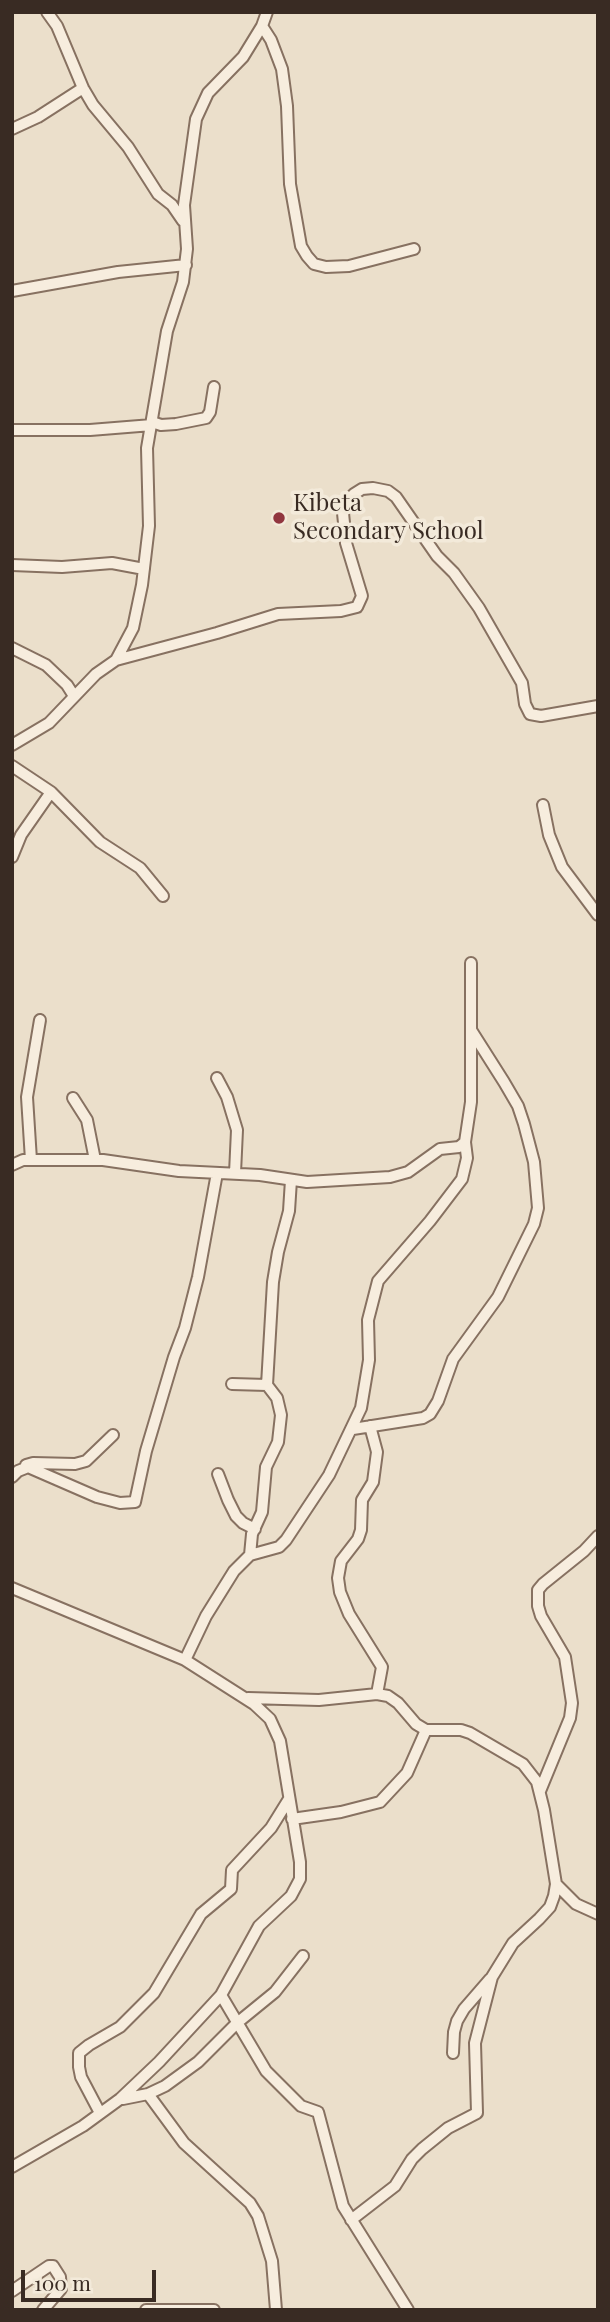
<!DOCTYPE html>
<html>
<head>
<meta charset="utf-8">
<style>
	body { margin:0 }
	#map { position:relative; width:610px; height:2322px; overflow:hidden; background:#ebdfcb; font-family:"Playfair Display",serif }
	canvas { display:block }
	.frame { position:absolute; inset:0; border:14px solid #392b23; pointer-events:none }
	.scale { position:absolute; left:21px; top:2270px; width:135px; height:32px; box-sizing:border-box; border:4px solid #392b23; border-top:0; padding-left:9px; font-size:21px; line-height:24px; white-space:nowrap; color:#392b23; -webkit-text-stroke:5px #f3eada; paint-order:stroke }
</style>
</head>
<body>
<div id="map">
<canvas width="610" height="2322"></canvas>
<div class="frame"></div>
<div class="scale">100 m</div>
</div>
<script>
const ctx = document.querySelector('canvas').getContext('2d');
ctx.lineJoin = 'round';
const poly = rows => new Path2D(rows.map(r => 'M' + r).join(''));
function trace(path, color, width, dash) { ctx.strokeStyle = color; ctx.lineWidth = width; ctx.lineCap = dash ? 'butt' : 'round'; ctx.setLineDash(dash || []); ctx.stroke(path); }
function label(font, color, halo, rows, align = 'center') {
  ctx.font = font + ' "Playfair Display",serif'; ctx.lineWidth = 7; ctx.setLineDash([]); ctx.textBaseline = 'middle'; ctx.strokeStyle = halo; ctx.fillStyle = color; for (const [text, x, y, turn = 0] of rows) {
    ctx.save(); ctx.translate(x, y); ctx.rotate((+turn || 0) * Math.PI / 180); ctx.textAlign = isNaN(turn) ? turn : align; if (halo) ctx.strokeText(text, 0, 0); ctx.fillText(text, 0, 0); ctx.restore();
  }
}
const minor = poly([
	[47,12,57,26,83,88,93,105,128,147,158,194,172,205,183,221],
	[262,26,271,40,282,69,287,106,290,184,301,246,307,256,314,264,326,267,349,266,414,249],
	[12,129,38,117,83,88],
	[12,291,118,272,186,265],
	[152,422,161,425,176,424,206,418,210,412,214,387],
	[12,430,90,430,152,425],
	[12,565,62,567,112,563,144,569],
	[12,648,46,665,67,685,74,696],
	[116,660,133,628,142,585,149,526,147,448,167,331,183,282,187,249,184,205,196,119,208,93,243,57,262,26,267,12],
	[12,745,49,723,96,674,116,660,217,633,278,614,341,611,357,607,362,596,346,543,343,513,348,500,354,494,362,489,373,488,388,491,396,497,437,556,454,573,479,608,522,683,525,704,530,714,541,716,598,706],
	[12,766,51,792,100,842,140,868,163,896],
	[543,805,549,835,562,867,598,915],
	[12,857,21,835,51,792],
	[217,1078,227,1097,237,1130,235,1173],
	[73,1098,87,1120,95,1160],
	[31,1160,27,1097,40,1020],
	[12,1165,23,1160,103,1160,179,1171,260,1175,307,1182,390,1177,408,1172,440,1149,459,1147,465,1142,471,1102,471,963],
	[232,1384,267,1385,277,1398,281,1415,278,1442,266,1467,262,1512,252,1534,250,1555],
	[267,1385,273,1282,278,1252,289,1211,291,1180],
	[370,1426,377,1452,373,1482,362,1500,361,1530,358,1539,341,1561,338,1578,340,1592,349,1614,382,1667,377,1694],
	[353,1429,423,1418,430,1414,438,1401,453,1359,498,1297,534,1224,538,1208,534,1162,524,1124,518,1106,504,1082,471,1030],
	[26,1465,33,1463,75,1464,86,1461,113,1435],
	[218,1474,228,1500,236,1516,243,1523,255,1529],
	[12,1477,18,1471,28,1467,97,1497,120,1503,135,1502,146,1451,174,1357,185,1328,198,1277,217,1173],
	[12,1588,185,1660,254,1704,270,1719,280,1741,300,1862,300,1879,291,1896,259,1926,221,1995,159,2062,120,2099,83,2126,12,2167],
	[185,1660,206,1616,234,1571,250,1555,279,1547,286,1540,329,1475,361,1408,369,1360,368,1320,378,1281,430,1221,462,1179,467,1158,465,1142],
	[248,1698,319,1700,377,1694,388,1696,398,1703,416,1724,426,1730,461,1730,470,1733,523,1764,537,1782,544,1810,556,1884,554,1896,550,1907,539,1919,513,1943,492,1977,475,2043,477,2113,448,2128,422,2149,412,2159,395,2186,351,2220],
	[540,1791,570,1718,572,1703,565,1657,541,1616,538,1606,538,1590,543,1584,584,1551,598,1536],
	[292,1819,341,1812,380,1802,407,1773,426,1730],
	[556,1884,576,1904,598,1914],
	[221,1995,266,2071,301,2106,318,2112,343,2206,408,2310],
	[453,2053,454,2032,457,2021,464,2009,490,1979],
	[148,2094,184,2143,250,2203,258,2216,272,2261,276,2310],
	[123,2099,148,2094,165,2086,198,2062,237,2023,275,1992,303,1956],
	[100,2113,81,2077,79,2067,79,2053,89,2045,120,2027,154,1993,201,1914,231,1889,232,1870,271,1828,289,1799],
	[12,2291,49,2266,53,2266,60,2277,61,2289,43,2310],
	[146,2310,214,2310]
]);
const markers = [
	[279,518,7,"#91363f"]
];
const poiNames = [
	["Kibeta",293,504],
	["Secondary School",293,532]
];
trace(minor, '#877161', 14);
trace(minor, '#f7edde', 10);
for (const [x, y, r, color] of markers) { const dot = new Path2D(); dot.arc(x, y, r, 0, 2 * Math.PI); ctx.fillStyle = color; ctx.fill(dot); trace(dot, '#f3eada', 2.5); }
label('24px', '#392b23', '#f3eada', poiNames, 'left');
</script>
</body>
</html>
